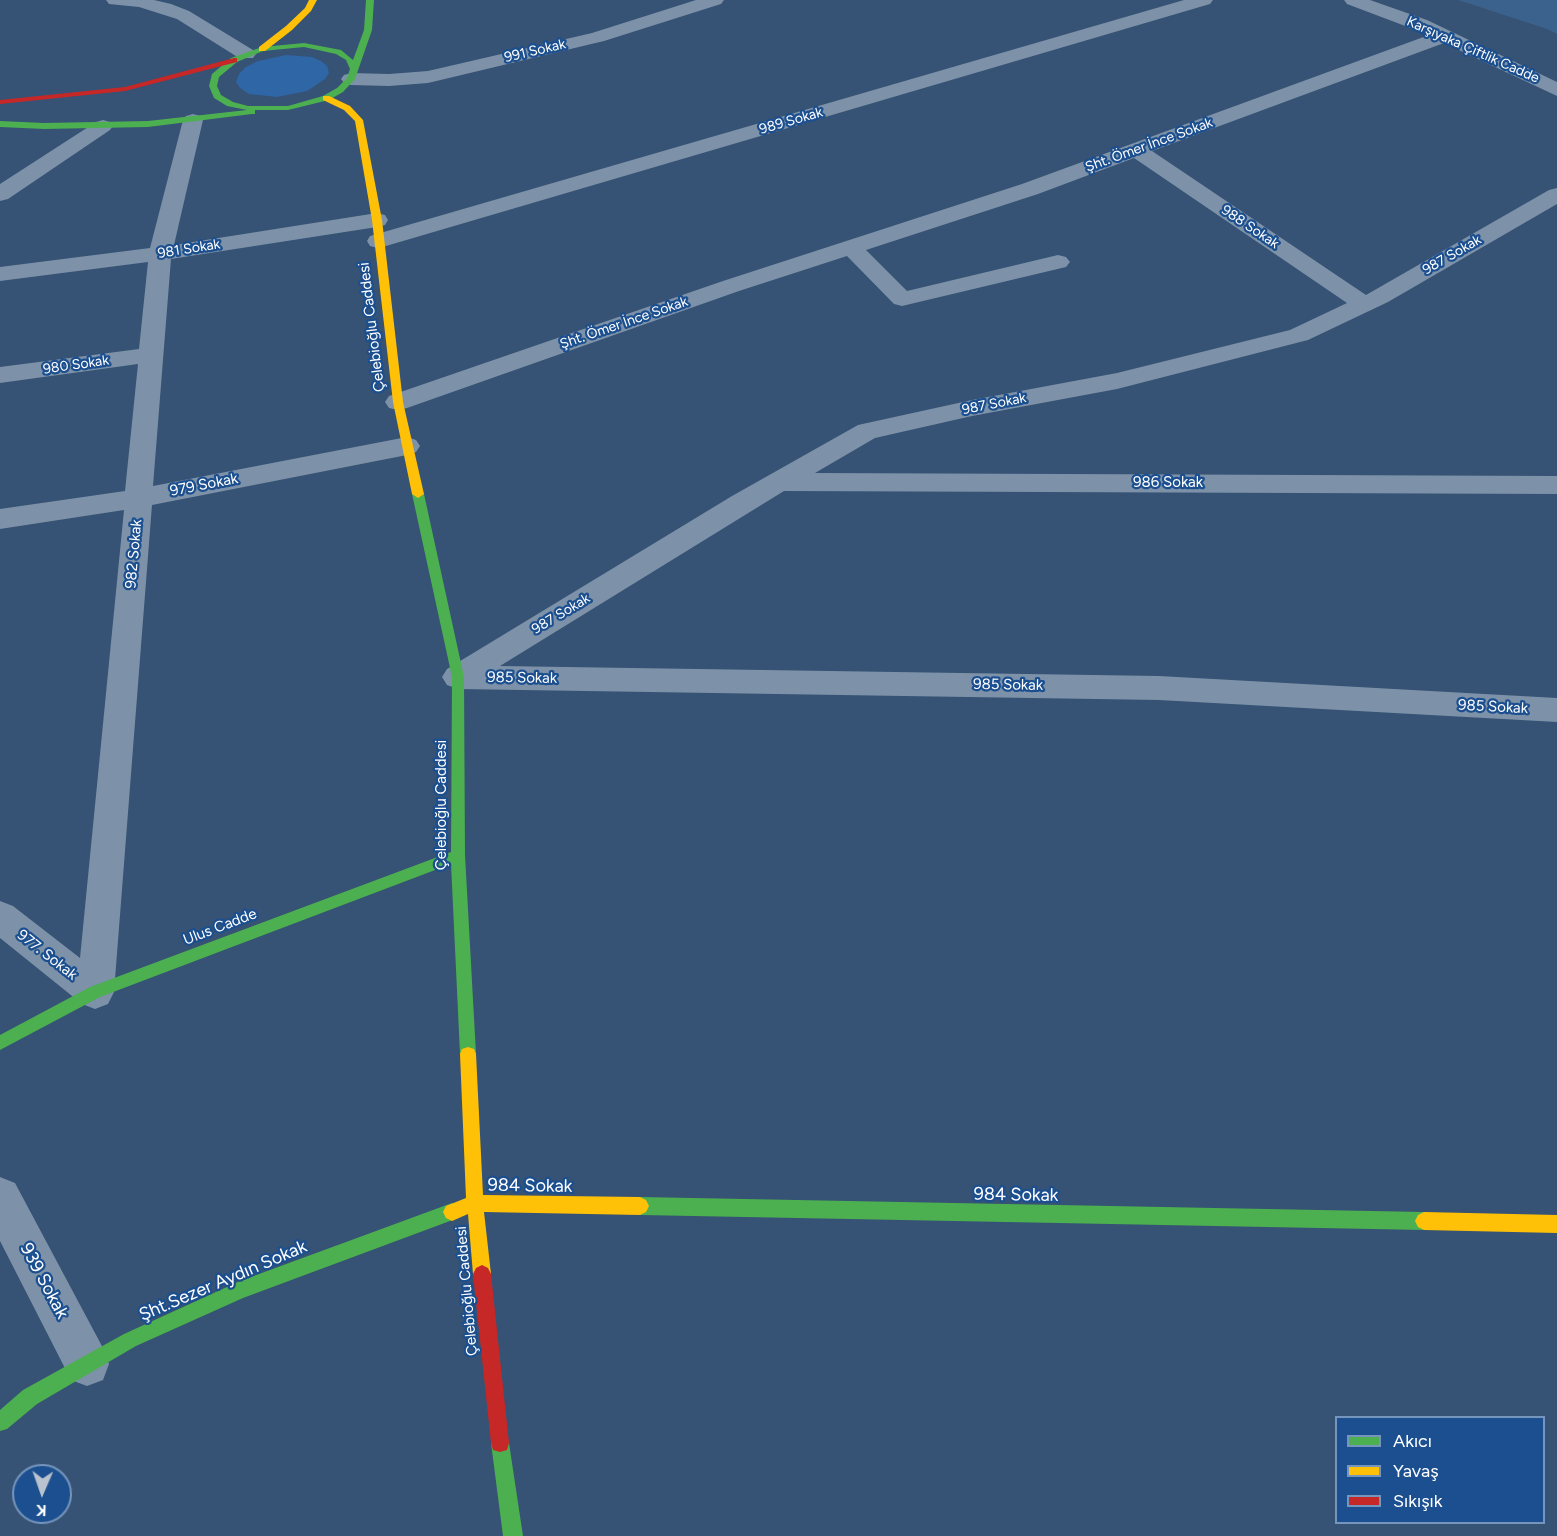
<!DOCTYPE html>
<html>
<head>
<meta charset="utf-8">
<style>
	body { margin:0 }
	#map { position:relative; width:1557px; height:1536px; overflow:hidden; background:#365274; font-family:Figtree,sans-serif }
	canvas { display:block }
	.legend { position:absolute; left:1335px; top:1416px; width:210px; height:108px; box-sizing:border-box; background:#1b4f8f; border:2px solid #7695bc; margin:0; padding:8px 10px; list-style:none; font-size:18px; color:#fff }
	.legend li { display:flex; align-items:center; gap:12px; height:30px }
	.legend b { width:30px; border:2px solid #7695bc }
	.north { position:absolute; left:12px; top:1464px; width:60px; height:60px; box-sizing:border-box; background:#1b4f8f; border:2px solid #7695bc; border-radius:50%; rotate:182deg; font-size:16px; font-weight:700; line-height:24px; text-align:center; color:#fff }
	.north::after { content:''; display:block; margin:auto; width:21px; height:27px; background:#b9c2ce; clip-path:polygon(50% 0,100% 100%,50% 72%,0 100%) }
</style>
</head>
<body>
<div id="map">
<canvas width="1557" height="1536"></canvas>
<ul class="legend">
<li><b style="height:8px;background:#4caf50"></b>Akıcı</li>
<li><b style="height:8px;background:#ffc107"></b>Yavaş</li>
<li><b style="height:8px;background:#c62828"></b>Sıkışık</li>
</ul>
<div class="north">K</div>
</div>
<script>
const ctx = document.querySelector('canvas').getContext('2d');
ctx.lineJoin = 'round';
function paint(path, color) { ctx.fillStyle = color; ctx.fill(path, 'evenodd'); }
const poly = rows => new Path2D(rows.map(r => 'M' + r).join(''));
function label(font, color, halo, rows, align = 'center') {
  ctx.font = font + ' Figtree,sans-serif'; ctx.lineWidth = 4.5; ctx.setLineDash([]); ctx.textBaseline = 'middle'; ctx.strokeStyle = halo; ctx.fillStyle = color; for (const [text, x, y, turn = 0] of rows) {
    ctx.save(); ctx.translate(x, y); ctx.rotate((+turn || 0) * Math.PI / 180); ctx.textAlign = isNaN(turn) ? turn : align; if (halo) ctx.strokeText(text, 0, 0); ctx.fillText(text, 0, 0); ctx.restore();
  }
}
const green = poly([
	[286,55,312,57,321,61,327,66,329,73,325,79,307,91,277,97,249,94,240,88,236,82,239,74,246,67,258,61]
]);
const water = poly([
	[1458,0,1557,0,1557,34,1547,29]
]);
const street = poly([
	[106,0,154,0,171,4,189,11,253,50,256,54,253,58,239,58,177,19,139,7,109,4,106,0],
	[696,0,724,0,721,4,604,41,428,83,389,86,351,85,344,83,341,79,344,75,351,73,389,74,428,71,592,33,696,0],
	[1184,0,1213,0,1210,4,386,246,378,248,370,246,367,241,370,236,1184,0],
	[1344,0,1370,0,1427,20,1557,82,1557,96,1444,43,1152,151,1366,295,1549,190,1557,188,1557,204,1388,302,1308,340,1117,389,972,416,875,438,815,473,1557,476,1557,494,784,491,500,666,1159,676,1557,698,1557,722,1159,700,458,689,447,685,442,677,447,669,732,496,858,425,972,400,1117,373,1290,330,1347,303,1134,158,1038,194,866,250,907,291,1058,255,1066,257,1070,262,1066,267,902,306,894,304,847,256,739,291,407,408,398,410,389,408,385,402,389,396,723,281,1022,184,1429,35,1347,4,1344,0],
	[193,114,200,116,203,120,174,245,377,213,385,215,388,220,385,225,377,227,171,259,153,486,407,437,416,440,420,446,416,452,407,455,152,505,114,992,108,1004,95,1009,82,1004,0,938,0,901,13,906,80,958,124,510,0,529,0,509,125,491,138,364,0,383,0,367,139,349,148,262,0,281,0,267,150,248,183,120,186,116,193,114],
	[103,120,110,122,113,126,110,130,8,199,0,201,0,184,96,122,103,120],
	[0,1177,15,1183,103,1348,109,1364,103,1380,87,1386,71,1380,0,1241,0,1177]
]);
const fast = poly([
	[366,0,374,0,372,30,355,79,343,92,329,100,288,110,255,110,255,114,252,114,148,127,44,129,0,127,0,121,44,123,148,121,247,110,227,106,214,98,209,86,212,74,231,58,262,47,304,43,341,50,353,60,364,30,366,0],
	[304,47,336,54,346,60,350,69,347,78,337,88,323,96,288,106,248,106,233,102,221,95,217,86,219,77,237,62,263,51,304,47],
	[418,490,424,494,464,677,465,855,476,1054,474,1059,468,1061,462,1059,460,1054,451,864,100,997,0,1050,0,1035,90,987,451,852,452,677,412,494,418,490],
	[640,1197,1424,1212,1430,1215,1433,1221,1430,1227,1424,1230,640,1215,634,1212,631,1206,634,1200,640,1197],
	[452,1203,458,1206,461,1212,458,1218,243,1298,136,1346,37,1404,7,1429,0,1431,0,1410,23,1390,124,1334,240,1281,452,1203],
	[500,1434,507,1436,509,1443,523,1536,503,1536,491,1443,493,1436,500,1434]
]);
const slow = poly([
	[309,0,317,0,311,11,292,30,265,51,259,51,259,47,286,26,305,8,309,0],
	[323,96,329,96,350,106,363,120,382,220,403,402,424,494,418,498,412,494,393,402,372,220,355,121,344,110,323,100,323,96],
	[468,1047,474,1049,476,1054,483,1195,640,1197,646,1200,649,1206,646,1212,640,1215,484,1212,491,1274,488,1280,482,1283,476,1280,473,1274,468,1214,452,1221,446,1218,443,1212,446,1206,466,1198,460,1054,462,1049,468,1047],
	[1424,1212,1557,1215,1557,1233,1424,1230,1418,1227,1415,1221,1418,1215,1424,1212]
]);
const jam = poly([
	[234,58,237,58,237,62,125,91,0,104,0,100,125,87,234,58],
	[482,1265,488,1268,491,1274,509,1443,507,1450,500,1452,493,1450,491,1443,473,1274,476,1268,482,1265]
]);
const farStreetnames = [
	["Karşıyaka Çiftlik Cadde",1473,50,24],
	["991 Sokak",535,51,-13],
	["989 Sokak",791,121,-16],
	["Şht. Ömer İnce Sokak",1149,145,-20],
	["988 Sokak",1250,227,34],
	["981 Sokak",189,249,-9],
	["987 Sokak",1452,255,-30],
	["Şht. Ömer İnce Sokak",624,323,-19],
	["980 Sokak",76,365,-8],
	["987 Sokak",994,404,-11],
	["987 Sokak",561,614,-31]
];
const streetNames = [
	["Çelebioğlu Caddesi",372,327,-97],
	["986 Sokak",1168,483],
	["979 Sokak",204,485,-11],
	["982 Sokak",134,554,-85],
	["985 Sokak",522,678,1],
	["985 Sokak",1008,685,1],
	["985 Sokak",1493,707,3],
	["Çelebioğlu Caddesi",442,805,-90],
	["Ulus Cadde",220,927,-21],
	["977. Sokak",47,955,38],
	["Çelebioğlu Caddesi",467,1291,-95]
];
const nearStreetnames = [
	["984 Sokak",530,1186,1],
	["984 Sokak",1016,1195,1],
	["939 Sokak",44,1281,62],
	["Şht.Sezer Aydın Sokak",223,1281,-23]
];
paint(green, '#2f66a5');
paint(water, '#3b618d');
paint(street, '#7d92a8');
paint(fast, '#4caf50');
paint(slow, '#ffc107');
paint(jam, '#c62828');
label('14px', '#fff', '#1b4f8f', farStreetnames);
label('15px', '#fff', '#1b4f8f', streetNames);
label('18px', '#fff', '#1b4f8f', nearStreetnames);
</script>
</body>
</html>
